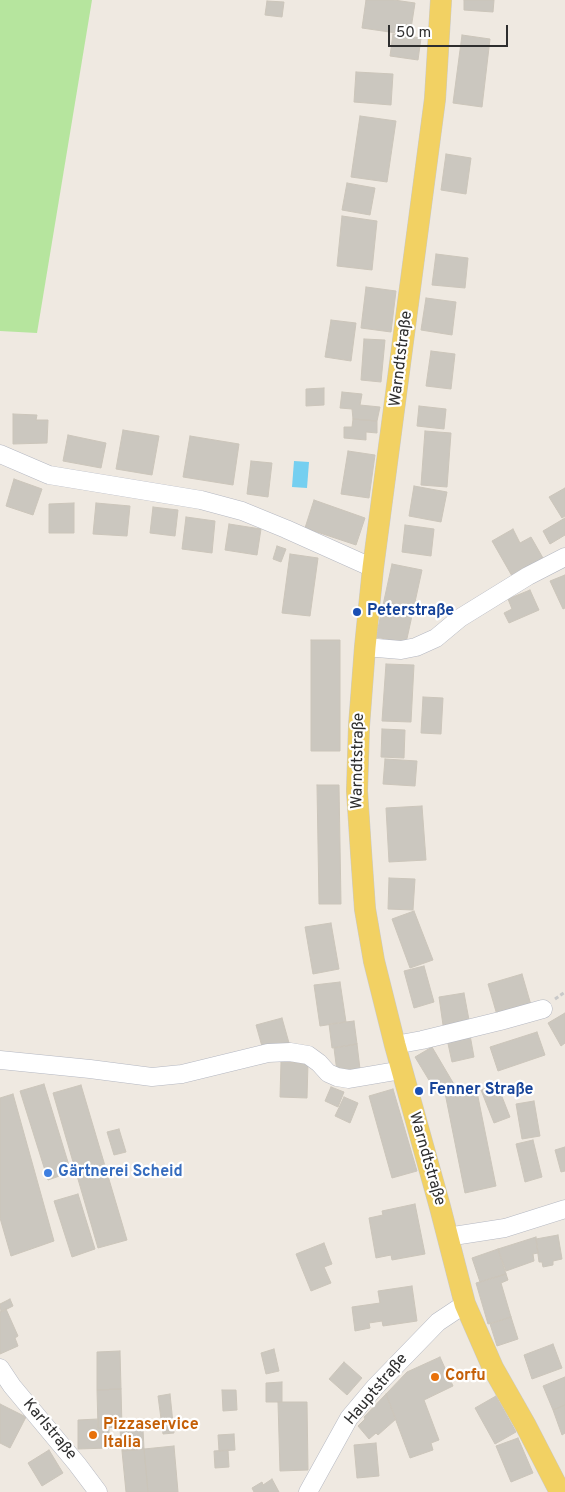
<!DOCTYPE html>
<html>
<head>
<meta charset="utf-8">
<style>
	body { margin:0 }
	#map { position:relative; width:565px; height:1492px; overflow:hidden; background:#efe9e1; font-family:Overpass,sans-serif }
	canvas { display:block }
	.scale { position:absolute; left:388px; top:25px; width:120px; height:22px; box-sizing:border-box; border:2px solid #2e2e2e; border-top:0; padding-left:6px; font-size:15px; line-height:18px; white-space:nowrap; color:#2e2e2e; -webkit-text-stroke:4px #fff; paint-order:stroke }
</style>
</head>
<body>
<div id="map">
<canvas width="565" height="1492"></canvas>
<div class="scale">50 m</div>
</div>
<script>
const ctx = document.querySelector('canvas').getContext('2d');
ctx.lineJoin = 'round';
function paint(path, color) { ctx.fillStyle = color; ctx.fill(path, 'evenodd'); }
const poly = rows => new Path2D(rows.map(r => 'M' + r).join(''));
function trace(path, color, width, dash) { ctx.strokeStyle = color; ctx.lineWidth = width; ctx.lineCap = dash ? 'butt' : 'round'; ctx.setLineDash(dash || []); ctx.stroke(path); }
function label(font, color, halo, rows, align = 'center') {
  ctx.font = font + ' Overpass,sans-serif'; ctx.lineWidth = 4.5; ctx.setLineDash([]); ctx.textBaseline = 'middle'; ctx.strokeStyle = halo; ctx.fillStyle = color; for (const [text, x, y, turn = 0] of rows) {
    ctx.save(); ctx.translate(x, y); ctx.rotate((+turn || 0) * Math.PI / 180); ctx.textAlign = isNaN(turn) ? turn : align; if (halo) ctx.strokeText(text, 0, 0); ctx.fillText(text, 0, 0); ctx.restore();
  }
}
const green = poly([
	[0,0,92,0,37,333,0,331]
]);
const water = poly([
	[294,461,309,462,307,488,292,487]
]);
const building = poly([
	[366,0,394,0,415,3,410,35,362,28,366,0],
	[464,0,494,0,493,12,464,10,464,0],
	[267,1,284,2,282,17,265,15,267,1],
	[393,34,421,38,418,60,390,56,393,34],
	[462,35,490,39,482,107,453,103,462,35],
	[356,72,393,74,391,105,354,102,356,72],
	[360,116,396,121,387,182,351,177,360,116],
	[446,154,471,158,466,194,441,190,446,154],
	[347,183,375,188,370,215,342,210,347,183],
	[342,216,377,221,372,270,337,266,342,216],
	[436,254,468,258,465,288,432,285,436,254],
	[366,287,396,291,391,332,361,328,366,287],
	[426,298,456,302,452,335,421,330,426,298],
	[331,320,356,323,351,361,325,357,331,320],
	[364,339,385,340,381,382,361,380,364,339],
	[431,351,455,354,451,389,426,386,431,351],
	[324,388,324,405,306,406,306,389,324,388],
	[342,392,362,394,360,405,380,407,377,421,353,419,352,409,340,408,342,392],
	[419,406,446,409,444,429,417,426,419,406],
	[13,414,37,415,36,420,48,420,47,443,13,444,13,414],
	[353,419,377,421,377,433,366,432,366,440,344,438,344,427,352,427,353,419],
	[123,430,159,436,152,475,116,469,123,430],
	[425,431,451,433,447,487,421,485,425,431],
	[68,435,106,443,101,468,63,461,68,435],
	[190,436,239,444,233,485,183,477,190,436],
	[348,451,375,455,369,498,341,494,348,451],
	[251,461,272,463,268,497,247,494,251,461],
	[14,479,42,489,33,515,6,506,14,479],
	[414,486,447,492,441,522,409,516,414,486],
	[565,488,565,516,562,518,549,497,565,488],
	[314,500,365,518,356,545,305,528,314,500],
	[74,503,74,533,49,533,49,504,74,503],
	[96,503,130,506,127,536,93,534,96,503],
	[153,507,178,510,175,536,150,533,153,507],
	[186,517,215,521,212,553,182,549,186,517],
	[565,518,565,535,550,544,543,531,565,518],
	[229,524,261,529,257,555,225,550,229,524],
	[405,525,434,529,431,556,402,552,405,525],
	[513,529,520,543,531,537,543,558,512,576,492,541,513,529],
	[277,546,286,549,281,562,273,559,277,546],
	[290,554,318,558,310,616,282,613,290,554],
	[392,564,422,570,406,643,376,637,392,564],
	[565,575,565,608,563,609,550,581,565,575],
	[530,590,539,610,509,623,504,613,512,609,508,599,530,590],
	[311,640,340,640,340,751,311,751,311,640],
	[386,664,414,665,411,722,382,721,386,664],
	[423,697,443,698,441,734,421,733,423,697],
	[382,729,405,730,404,758,381,757,382,729],
	[385,759,417,761,415,786,383,784,385,759],
	[317,785,339,785,341,904,319,904,317,785],
	[422,806,426,860,389,862,386,808,422,806],
	[389,878,415,879,413,910,388,909,389,878],
	[414,911,433,960,410,968,392,919,414,911],
	[331,923,339,969,313,974,305,927,331,923],
	[424,966,434,1002,414,1008,404,971,424,966],
	[522,974,531,1005,497,1015,488,984,522,974],
	[340,982,346,1022,320,1026,314,985,340,982],
	[464,993,469,1020,443,1025,439,997,464,993],
	[565,1013,565,1043,561,1046,548,1023,565,1013],
	[282,1018,289,1043,263,1050,256,1025,282,1018],
	[354,1021,357,1044,332,1048,329,1024,354,1021],
	[537,1032,545,1055,498,1071,490,1047,537,1032],
	[470,1035,474,1057,452,1062,447,1039,470,1035],
	[357,1044,360,1069,337,1072,334,1048,357,1044],
	[432,1047,455,1086,438,1095,415,1057,432,1047],
	[281,1062,308,1063,307,1098,280,1097,281,1062],
	[44,1084,71,1172,48,1180,20,1091,44,1084],
	[497,1084,510,1117,494,1123,481,1090,497,1084],
	[81,1085,127,1240,98,1248,53,1093,81,1085],
	[331,1087,344,1092,338,1107,325,1101,331,1087],
	[476,1087,496,1186,465,1193,445,1093,476,1087],
	[393,1089,417,1171,392,1178,369,1096,393,1089],
	[13,1094,54,1241,11,1256,0,1218,0,1098,13,1094],
	[344,1097,358,1103,350,1123,335,1116,344,1097],
	[534,1101,540,1136,522,1139,516,1104,534,1101],
	[119,1129,126,1152,114,1155,107,1132,119,1129],
	[533,1140,542,1177,525,1182,516,1144,533,1140],
	[565,1147,565,1171,561,1172,555,1150,565,1147],
	[78,1194,95,1249,72,1257,54,1201,78,1194],
	[415,1204,425,1254,392,1260,391,1255,376,1258,369,1218,383,1215,382,1211,415,1204],
	[558,1235,562,1259,553,1261,553,1265,543,1267,542,1262,539,1262,536,1239,558,1235],
	[536,1237,538,1253,533,1254,534,1261,506,1271,498,1249,536,1237],
	[324,1243,332,1264,324,1267,331,1283,311,1291,296,1254,324,1243],
	[498,1249,506,1274,480,1282,472,1258,498,1249],
	[506,1274,508,1280,501,1283,511,1317,488,1324,476,1283,506,1274],
	[412,1286,417,1321,383,1326,382,1321,369,1323,370,1328,355,1331,352,1307,380,1303,378,1291,412,1286],
	[10,1299,13,1306,1,1312,0,1304,10,1299],
	[6,1309,18,1336,15,1338,18,1346,0,1354,0,1312,6,1309],
	[511,1317,518,1339,497,1346,490,1324,511,1317],
	[553,1344,562,1368,532,1379,524,1355,553,1344],
	[274,1349,279,1371,266,1374,261,1353,274,1349],
	[120,1351,121,1389,97,1390,97,1352,120,1351],
	[440,1357,453,1386,424,1400,439,1440,431,1443,433,1450,410,1458,386,1394,407,1372,440,1357],
	[344,1362,362,1378,347,1395,329,1379,344,1362],
	[565,1377,565,1405,553,1410,543,1386,565,1377],
	[282,1382,282,1402,266,1402,266,1383,282,1382],
	[121,1389,122,1427,98,1428,97,1390,121,1389],
	[222,1390,236,1390,237,1410,223,1411,222,1390],
	[170,1394,174,1433,163,1434,158,1396,170,1394],
	[386,1394,396,1419,378,1435,376,1433,369,1439,358,1426,365,1419,364,1417,386,1394],
	[496,1396,516,1432,495,1444,475,1408,496,1396],
	[278,1402,307,1402,308,1470,280,1471,278,1402],
	[0,1404,26,1417,10,1448,0,1443,0,1404],
	[565,1405,565,1433,562,1435,553,1410,565,1405],
	[98,1419,98,1428,109,1428,109,1448,78,1449,78,1420,98,1419],
	[143,1429,144,1449,122,1451,120,1430,143,1429],
	[234,1434,235,1450,219,1451,218,1435,234,1434],
	[518,1438,533,1473,511,1482,496,1446,518,1438],
	[376,1443,379,1476,357,1478,354,1445,376,1443],
	[174,1446,178,1492,148,1492,144,1449,174,1446],
	[144,1449,148,1492,126,1492,122,1451,144,1449],
	[49,1450,63,1473,42,1486,28,1463,49,1450],
	[228,1450,229,1467,215,1468,214,1451,228,1450],
	[272,1479,279,1492,254,1492,252,1488,262,1482,263,1485,272,1479]
]);
const path = poly([
	[555,999,565,992]
]);
const minor = poly([
	[0,454,49,475,201,500,242,511,286,529,373,568],
	[365,647,401,650,416,647,436,638,460,618,528,576,565,557],
	[395,1045,422,1040,500,1021,543,1009],
	[0,1060,90,1069,152,1077,182,1074,268,1053,290,1052,308,1055,319,1063,328,1073,337,1077,349,1079,402,1070],
	[447,1237,505,1228,565,1209],
	[0,1368,12,1386,77,1464,98,1492],
	[308,1492,349,1418,375,1387,438,1322,465,1304]
]);
const major = poly([
	[441,0,435,99,373,568,365,647,359,726,357,791,361,852,365,909,374,961,395,1045,440,1207,465,1304,493,1368,526,1426,560,1492]
]);
const markers = [
	[357,612,5,"#1a4fb4"],
	[419,1091,5,"#1a4fb4"],
	[48,1173,5,"#3f7fe0"],
	[435,1377,5,"#e8710a"],
	[93,1435,5,"#e8710a"]
];
const streetNames = [
	["Warndtstraße",402,359,-83],
	["Warndtstraße",359,761,-89],
	["Warndtstraße",426,1159,74],
	["Hauptstraße",377,1390,-50],
	["Karlstraße",49,1430,50]
];
const transitNames = [
	["Peterstraße",367,612],
	["Fenner Straße",429,1091]
];
const shopNames = [
	["Gärtnerei Scheid",58,1173]
];
const foodNames = [
	["Corfu",445,1377],
	["Pizzaservice",103,1426],
	["Italia",103,1444]
];
paint(green, '#b6e59e');
paint(water, '#75cff0');
paint(building, '#cbc7bf');
trace(building, '#cbc5ba', 1);
trace(minor, '#b4b7c1', 19);
trace(major, '#c9c9c9', 22);
trace(path, '#c9c9c9', 3, [4, 2.5]);
trace(minor, '#fff', 18);
trace(major, '#f2d163', 21);
for (const [x, y, r, color] of markers) { const dot = new Path2D(); dot.arc(x, y, r, 0, 2 * Math.PI); ctx.fillStyle = color; ctx.fill(dot); trace(dot, '#fff', 2); }
label('16px', '#2e2e2e', '#fff', streetNames);
label('bold 16px', '#164399', '#fff', transitNames, 'left');
label('bold 16px', '#366cbe', '#fff', shopNames, 'left');
label('bold 16px', '#c56008', '#fff', foodNames, 'left');
</script>
</body>
</html>
